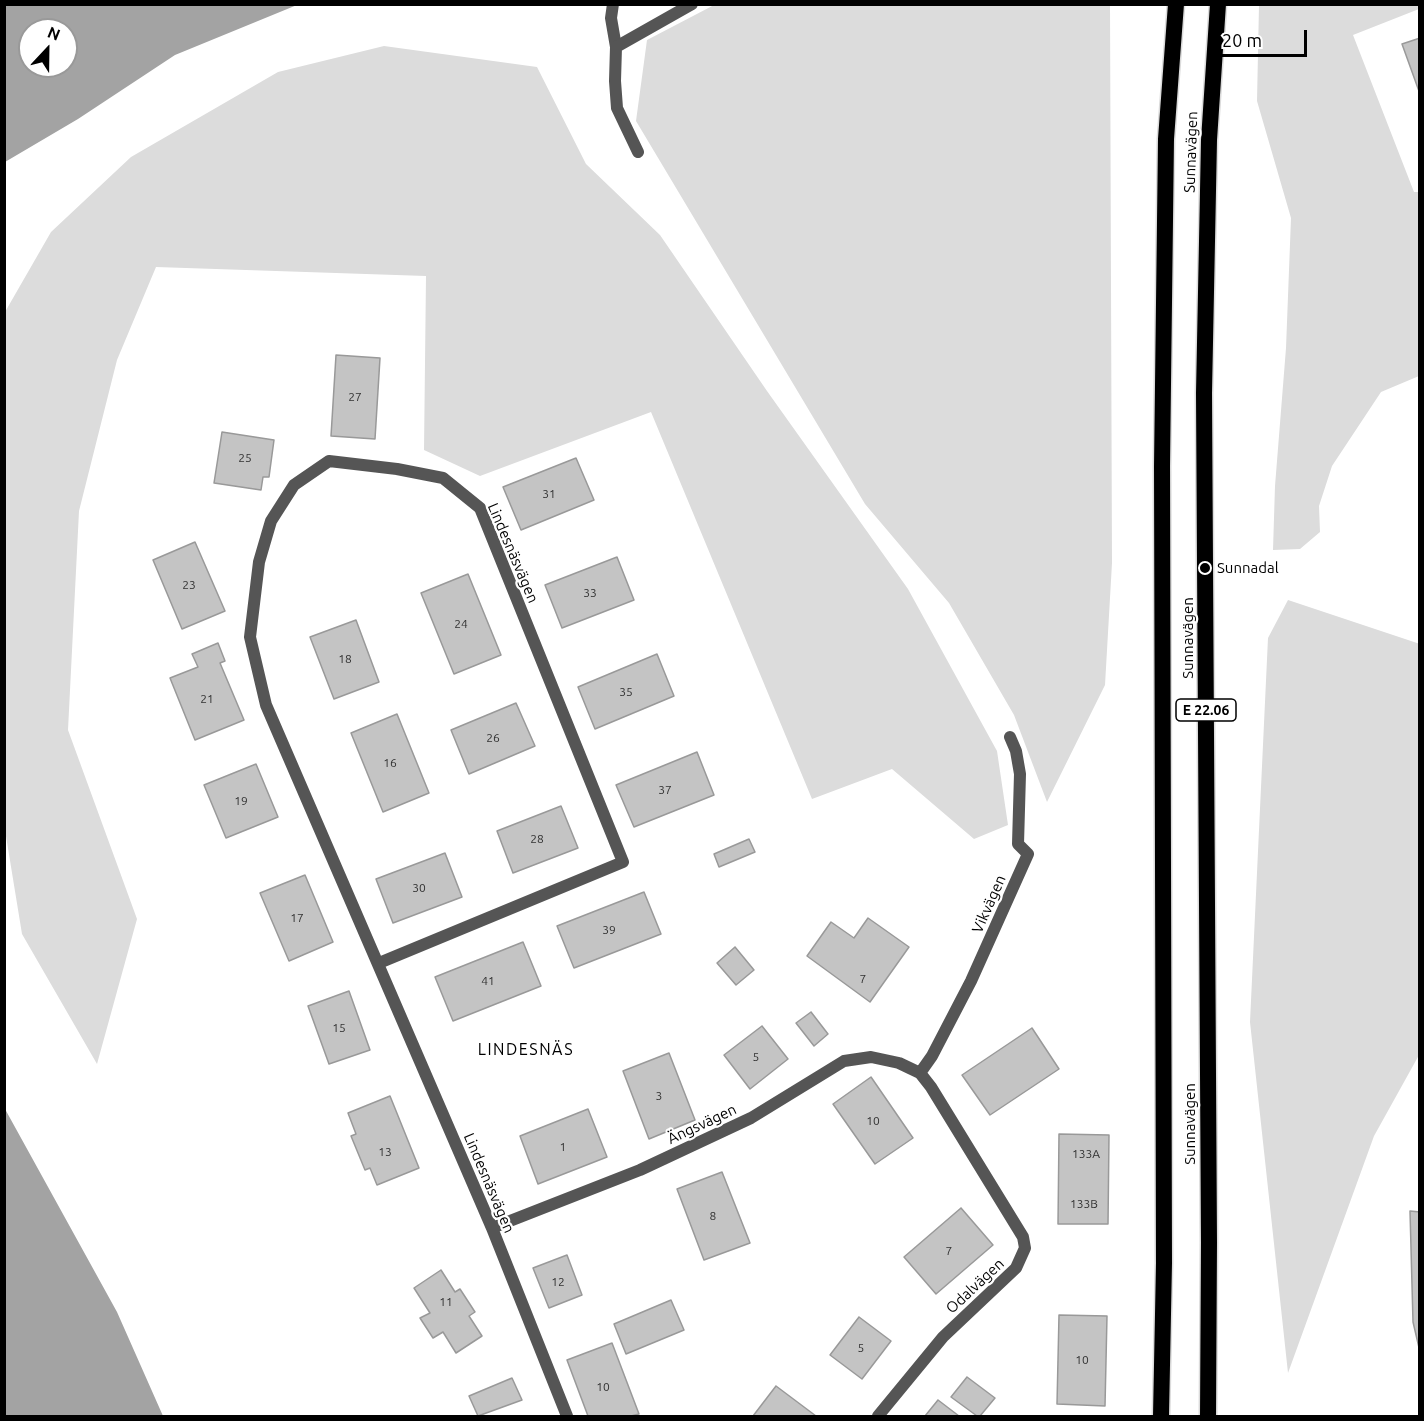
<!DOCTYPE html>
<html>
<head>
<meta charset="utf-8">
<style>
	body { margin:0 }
	#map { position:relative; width:1424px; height:1421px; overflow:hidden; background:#fff; font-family:Ubuntu,sans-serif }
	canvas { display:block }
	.frame { position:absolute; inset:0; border:6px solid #000; pointer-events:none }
	.north { position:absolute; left:18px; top:18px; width:60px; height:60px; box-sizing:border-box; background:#fff; border:2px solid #999; border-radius:50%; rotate:22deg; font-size:16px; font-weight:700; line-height:24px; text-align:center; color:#000 }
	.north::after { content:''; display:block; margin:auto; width:21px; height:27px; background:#000; clip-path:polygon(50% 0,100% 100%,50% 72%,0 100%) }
	.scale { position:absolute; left:1211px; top:30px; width:96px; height:27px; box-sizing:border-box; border:3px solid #000; border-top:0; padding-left:8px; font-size:18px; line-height:21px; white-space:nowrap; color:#000; -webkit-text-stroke:4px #fff; paint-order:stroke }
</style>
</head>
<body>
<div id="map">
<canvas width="1424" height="1421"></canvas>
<div class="frame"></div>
<div class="north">N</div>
<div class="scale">20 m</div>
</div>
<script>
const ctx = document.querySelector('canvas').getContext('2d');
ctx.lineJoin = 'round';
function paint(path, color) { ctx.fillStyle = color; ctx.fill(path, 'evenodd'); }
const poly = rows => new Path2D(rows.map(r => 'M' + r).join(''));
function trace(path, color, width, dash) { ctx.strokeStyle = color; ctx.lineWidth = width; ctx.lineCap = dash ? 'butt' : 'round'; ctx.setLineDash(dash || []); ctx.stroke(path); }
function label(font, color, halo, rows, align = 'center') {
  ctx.font = font + ' Ubuntu,sans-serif'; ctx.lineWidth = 4.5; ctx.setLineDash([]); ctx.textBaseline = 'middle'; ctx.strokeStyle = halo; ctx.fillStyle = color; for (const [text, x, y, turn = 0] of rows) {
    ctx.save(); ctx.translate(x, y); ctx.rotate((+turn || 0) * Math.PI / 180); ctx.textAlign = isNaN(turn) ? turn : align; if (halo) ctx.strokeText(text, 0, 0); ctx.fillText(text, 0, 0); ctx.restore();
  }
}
const green = poly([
	[716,4,1110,5,1112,563,1105,685,1047,802,1014,715,949,603,865,504,636,121,647,40],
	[1259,5,1419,5,1419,9,1353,35,1414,192,1419,192,1419,376,1381,392,1332,466,1319,506,1320,532,1300,549,1273,550,1275,486,1286,348,1291,218,1257,101],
	[384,46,537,67,586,164,660,235,767,391,908,589,997,751,1008,825,974,839,892,769,812,799,651,412,480,476,424,450,426,276,156,267,117,360,79,511,68,730,137,919,97,1064,22,934,5,830,5,312,51,232,131,157,278,72],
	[1288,600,1420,644,1419,1055,1374,1136,1288,1373,1250,1022,1268,638]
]);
const water = poly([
	[4,5,5,4,297,5,175,55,78,119,5,162],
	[30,30,66,30,66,66,30,66],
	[5,1109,117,1312,163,1416,5,1416]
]);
const building = poly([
	[1420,38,1420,94,1402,44,1420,38],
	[336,355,380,358,375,439,331,436,336,355],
	[222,432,274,440,269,477,263,477,261,490,214,483,222,432],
	[576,458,594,500,521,530,503,487,576,458],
	[195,542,225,611,182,629,153,560,195,542],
	[617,557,634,600,562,628,545,585,617,557],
	[468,574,501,655,454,674,421,593,468,574],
	[356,620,379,682,334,699,310,637,356,620],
	[218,643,225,661,220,663,244,720,195,740,170,678,198,667,192,654,218,643],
	[657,654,674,696,595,729,578,687,657,654],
	[516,703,535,746,469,774,451,730,516,703],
	[397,714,429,793,383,812,351,733,397,714],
	[697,752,714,795,634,827,616,785,697,752],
	[256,764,278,817,226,838,204,785,256,764],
	[561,806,578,848,513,873,497,831,561,806],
	[749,839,755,852,719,867,714,854,749,839],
	[445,853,462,897,393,923,376,879,445,853],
	[305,875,333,942,289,961,260,893,305,875],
	[644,892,661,934,574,968,557,926,644,892],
	[868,918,909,947,870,1002,807,956,831,922,854,938,868,918],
	[523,942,541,986,453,1021,435,977,523,942],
	[735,947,754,970,736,985,717,963,735,947],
	[349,991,370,1050,329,1064,308,1006,349,991],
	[811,1012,828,1034,814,1046,796,1023,811,1012],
	[762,1026,788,1059,750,1089,724,1055,762,1026],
	[1032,1028,1059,1069,990,1115,962,1075,1032,1028],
	[669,1053,695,1120,649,1139,623,1071,669,1053],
	[871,1077,913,1138,875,1164,833,1104,871,1077],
	[390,1096,419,1168,377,1185,370,1168,365,1170,351,1136,356,1134,348,1113,390,1096],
	[588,1109,607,1157,538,1184,520,1136,588,1109],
	[1059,1134,1109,1135,1108,1224,1058,1224,1059,1134],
	[722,1172,750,1243,704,1260,677,1189,722,1172],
	[961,1208,993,1245,936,1294,904,1257,961,1208],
	[1410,1211,1420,1212,1420,1352,1413,1322,1410,1211],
	[567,1255,582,1295,549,1308,533,1268,567,1255],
	[441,1270,455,1292,460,1289,475,1312,469,1316,482,1336,456,1353,443,1332,433,1338,420,1318,430,1313,414,1288,441,1270],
	[671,1300,684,1330,626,1354,614,1324,671,1300],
	[1059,1315,1107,1316,1105,1406,1057,1404,1059,1315],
	[859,1317,891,1341,862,1379,830,1355,859,1317],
	[612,1343,639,1414,631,1416,588,1416,567,1360,612,1343],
	[967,1377,995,1398,980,1416,977,1416,951,1397,967,1377],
	[512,1378,522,1400,478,1416,469,1396,512,1378],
	[776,1386,816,1416,753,1416,776,1386],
	[938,1400,959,1416,925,1416,938,1400]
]);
const service = poly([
	[613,4,611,18,616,47]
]);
const minor = poly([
	[638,152,617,108,615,81,616,47,692,4],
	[379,963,623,862,480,508,443,478,397,469,329,461,294,485,271,521,259,562,250,637,266,705,492,1228,567,1416],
	[920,1073,932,1056,971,981,1028,854,1018,844,1020,774,1016,751,1010,737],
	[492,1228,640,1170,751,1118,844,1061,871,1057,899,1063,920,1073,931,1087,1023,1237,1025,1248,1016,1268,943,1337,878,1416]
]);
const trunk = poly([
	[1161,1416,1164,1263,1162,466,1166,139,1176,4],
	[1208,1416,1209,1242,1204,393,1209,140,1218,4]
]);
const markers = [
	[1205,568,6,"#000"]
];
const numberNames = [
	["27",355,397],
	["25",245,458],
	["31",549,494],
	["23",189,585],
	["33",590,593],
	["24",461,624],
	["18",345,659],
	["35",626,692],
	["21",207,699],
	["26",493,738],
	["16",390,763],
	["37",665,790],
	["19",241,801],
	["28",537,839],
	["30",419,888],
	["17",297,918],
	["39",609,930],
	["7",863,979],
	["41",488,981],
	["15",339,1028],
	["5",756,1057],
	["3",659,1096],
	["10",873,1121],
	["1",563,1147],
	["13",385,1152],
	["133A",1086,1154],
	["133B",1084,1204],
	["8",713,1216],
	["7",949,1251],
	["12",558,1282],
	["11",446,1302],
	["5",861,1348],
	["10",1082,1360],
	["10",603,1387]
];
const shields = [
	[1206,710,60]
];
const shieldNames = [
	["E 22.06",1206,710]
];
const streetNames = [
	["Sunnavägen",1191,152,-88],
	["Lindesnäsvägen",513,553,67],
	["Sunnavägen",1188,638,-90],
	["Vikvägen",989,904,-66],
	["Ängsvägen",702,1124,-25],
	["Sunnavägen",1190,1124,-90],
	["Lindesnäsvägen",489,1183,67],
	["Odalvägen",975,1286,-43]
];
const poiNames = [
	["Sunnadal",1217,568]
];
const neighbourhoodNames = [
	["LINDESNÄS",526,1050]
];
paint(green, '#dcdcdc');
paint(water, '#a3a3a3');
paint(building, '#c4c4c4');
trace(building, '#999', 1.5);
trace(trunk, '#dbdbdb', 19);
trace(service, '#555', 12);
trace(minor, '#555', 12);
trace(trunk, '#000', 16);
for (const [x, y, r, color] of markers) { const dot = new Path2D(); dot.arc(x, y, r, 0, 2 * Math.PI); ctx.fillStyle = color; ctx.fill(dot); trace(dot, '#fff', 2); }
label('12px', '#313131', null, numberNames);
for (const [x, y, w] of shields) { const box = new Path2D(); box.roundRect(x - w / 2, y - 11, w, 22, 4.5); ctx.fillStyle = '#fff'; ctx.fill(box); trace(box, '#000', 1.5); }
label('bold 14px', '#000', null, shieldNames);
label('15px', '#000', '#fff', streetNames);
label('15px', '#000', '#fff', poiNames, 'left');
ctx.letterSpacing = '1.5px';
label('16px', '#000', '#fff', neighbourhoodNames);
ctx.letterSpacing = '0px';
</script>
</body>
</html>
